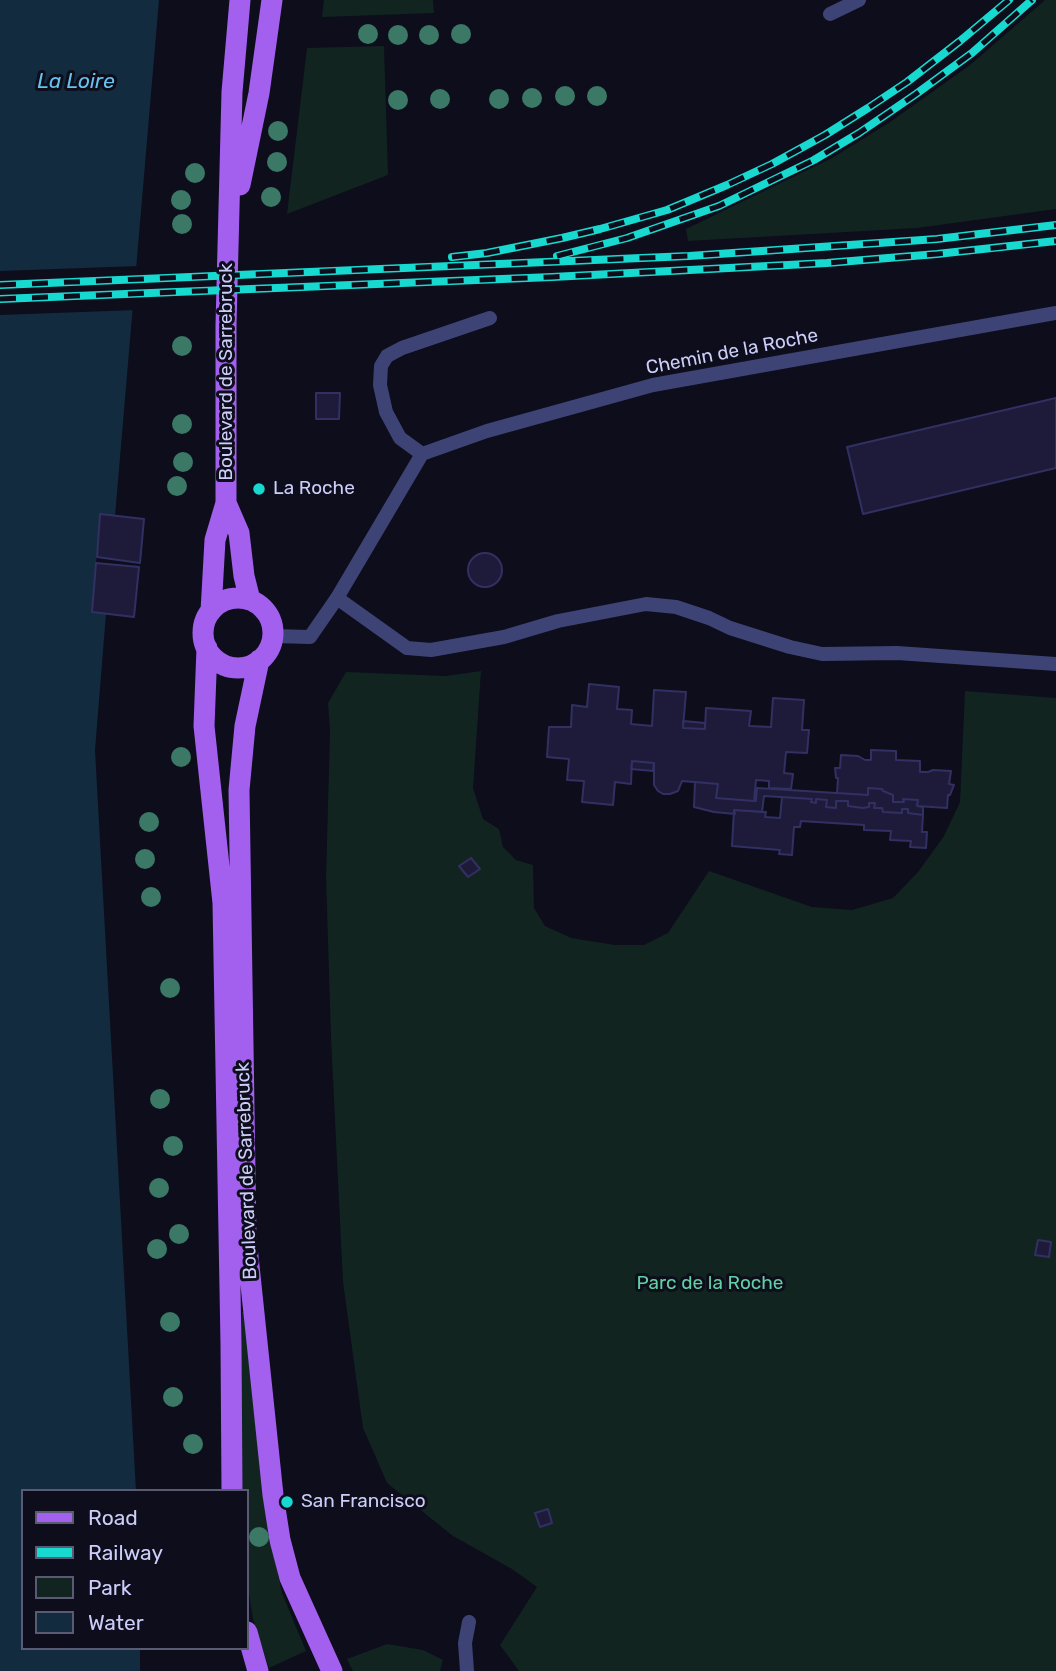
<!DOCTYPE html>
<html>
<head>
<meta charset="utf-8">
<style>
	body { margin:0 }
	#map { position:relative; width:1056px; height:1671px; overflow:hidden; background:#0d0d1b; font-family:Rubik,sans-serif }
	canvas { display:block }
	.legend { position:absolute; left:21px; top:1489px; width:228px; height:161px; box-sizing:border-box; background:#0d0d1b; border:2px solid #595a74; margin:0; padding:9px 12px; list-style:none; font-size:21px; color:#cccef9 }
	.legend li { display:flex; align-items:center; gap:14px; height:35px }
	.legend b { width:35px; border:2px solid #595a74 }
</style>
</head>
<body>
<div id="map">
<canvas width="1056" height="1671"></canvas>
<ul class="legend">
<li><b style="height:9px;background:#a35fed"></b>Road</li>
<li><b style="height:9px;background:#18d9d0"></b>Railway</li>
<li><b style="height:19px;background:#112420"></b>Park</li>
<li><b style="height:19px;background:#122b3e"></b>Water</li>
</ul>
</div>
<script>
const ctx = document.querySelector('canvas').getContext('2d');
ctx.lineJoin = 'round';
function paint(path, color) { ctx.fillStyle = color; ctx.fill(path, 'evenodd'); }
const poly = rows => new Path2D(rows.map(r => 'M' + r).join(''));
function trace(path, color, width, dash) { ctx.strokeStyle = color; ctx.lineWidth = width; ctx.lineCap = dash ? 'butt' : 'round'; ctx.setLineDash(dash || []); ctx.stroke(path); }
function label(font, color, halo, rows, align = 'center') {
  ctx.font = font + ' Rubik,sans-serif'; ctx.lineWidth = 6; ctx.setLineDash([]); ctx.textBaseline = 'middle'; ctx.strokeStyle = halo; ctx.fillStyle = color; for (const [text, x, y, turn = 0] of rows) {
    ctx.save(); ctx.translate(x, y); ctx.rotate((+turn || 0) * Math.PI / 180); ctx.textAlign = isNaN(turn) ? turn : align; if (halo) ctx.strokeText(text, 0, 0); ctx.fillText(text, 0, 0); ctx.restore();
  }
}
const green = poly([
	[324,0,433,0,434,13,322,17],
	[1045,0,1056,0,1056,209,917,228,688,241,686,229,832,158,890,122,970,65],
	[384,46,388,175,287,214,307,48],
	[481,671,473,788,483,819,499,829,503,847,516,860,533,865,534,908,545,926,571,938,615,945,644,945,668,933,709,871,812,907,852,910,893,898,918,872,944,836,960,802,965,691,1056,698,1056,1671,519,1671,500,1645,537,1587,512,1569,453,1536,387,1483,363,1428,343,1282,331,1038,326,878,330,731,328,703,346,672,446,676],
	[242,1312,244,1312,273,1550,282,1593,306,1651,269,1668,253,1619,247,1581,247,1491,242,1491,240,1328],
	[387,1644,423,1650,443,1660,440,1671,353,1671,347,1659]
]);
const water = poly([
	[0,0,159,0,115,516,100,515,92,612,106,614,95,750,136,1491,23,1491,23,1648,140,1648,140,1671,0,1671]
]);
const pier = poly([
	[140,266,136,310,0,315,0,271]
]);
const building = poly([
	[316,393,340,393,339,419,316,419,316,393],
	[1056,398,1056,468,863,514,847,447,1056,398],
	[100,514,144,519,140,563,97,557,100,514],
	'468 570a17 17 0 1 1 34 0a17 17 0 1 1-34 0Z',
	[96,563,139,567,134,617,92,612,96,563],
	[589,684,619,687,617,709,632,710,631,724,652,726,654,690,686,692,683,728,705,729,706,708,751,711,749,726,771,727,773,698,804,700,802,730,809,730,807,753,786,752,784,773,793,774,791,789,769,788,769,781,756,780,754,801,716,798,718,784,682,781,678,791,670,794,663,794,658,791,654,785,654,763,632,761,631,784,615,782,613,805,582,802,584,781,567,780,569,759,547,757,549,727,571,727,572,705,587,707,589,684],
	[683,721,705,723,705,729,683,728,683,721],
	[871,750,896,751,896,760,920,761,920,772,928,772,933,770,951,771,949,784,954,785,950,795,948,795,947,808,917,806,918,800,903,799,904,802,893,802,893,795,883,791,882,789,868,788,868,795,837,793,838,778,836,778,835,768,840,768,841,755,858,756,865,760,871,760,871,750],
	[632,761,654,763,653,771,631,769,632,761],
	[695,782,718,784,716,798,754,801,756,801,757,788,868,795,868,788,882,789,883,791,893,795,893,802,904,802,903,799,918,800,917,806,923,807,923,815,908,813,908,809,902,809,902,813,883,812,882,808,874,808,875,803,869,803,869,807,863,808,848,806,848,801,836,801,836,808,826,807,827,800,816,799,816,803,811,802,812,799,764,796,762,812,734,810,735,814,714,812,694,807,695,782],
	[782,797,812,799,811,802,816,803,816,799,827,800,826,807,836,808,836,801,848,801,848,806,863,808,869,807,869,803,875,803,874,808,882,808,883,812,902,813,902,809,908,809,908,813,923,815,922,832,927,832,926,848,910,847,911,841,890,840,891,831,864,830,864,825,801,821,800,827,794,827,792,855,779,854,780,850,732,846,734,810,766,812,765,817,780,818,782,797],
	[471,858,480,869,468,877,459,866,471,858],
	[1038,1240,1051,1242,1049,1257,1035,1255,1038,1240],
	[548,1509,552,1523,540,1527,535,1513,548,1509]
]);
const lane = poly([
	[830,14,859,0],
	[422,454,487,431,653,385,1056,313],
	[422,454,400,438,386,412,380,385,381,366,387,356,402,348,490,318],
	[337,598,422,454],
	[467,1671,465,1643,469,1622]
]);
const street = poly([
	[273,636,310,637,337,598,407,648,431,650,504,637,558,621,646,604,676,607,709,618,730,628,790,647,822,654,897,653,1056,664]
]);
const primary = poly([
	[240,185,259,93,272,0],
	[226,503,239,533,244,576,250,600],
	'203 633a35 35 0 1 1 70 0a35 35 0 1 1-70 0Z',
	[211,611,215,540,226,503,226,325,232,92,240,0],
	[207,648,204,726,223,903,231,1344,232,1491],
	[259,660,245,726,239,790,246,1237,273,1495,280,1540,290,1578,332,1671],
	[247,1632,258,1671]
]);
const rail = poly([
	[557,256,627,238,719,206,814,160,859,133,916,94,972,53,1032,0],
	[452,257,487,253,562,238,600,229,667,210,727,185,772,164,825,135,868,108,907,82,960,41,1009,0],
	[0,285,689,256,937,239,1056,225],
	[0,299,552,277,827,263,937,254,1056,241]
]);
const trees = [
	[368,34],
	[461,34],
	[398,35],
	[429,35],
	[565,96],
	[597,96],
	[532,98],
	[440,99],
	[499,99],
	[398,100],
	[278,131],
	[277,162],
	[195,173],
	[271,197],
	[181,200],
	[182,224],
	[182,346],
	[182,424],
	[183,462],
	[177,486],
	[181,757],
	[149,822],
	[145,859],
	[151,897],
	[170,988],
	[160,1099],
	[173,1146],
	[159,1188],
	[179,1234],
	[157,1249],
	[170,1322],
	[173,1397],
	[193,1444],
	[259,1537]
];
const markers = [
	[259,489,7,"#18d9d0"],
	[287,1502,7,"#18d9d0"]
];
const streetNames = [
	["Chemin de la Roche",732,352,-11],
	["Boulevard de Sarrebruck",227,372,-90],
	["Boulevard de Sarrebruck",247,1171,-92]
];
const poiNames = [
	["La Roche",273,489],
	["San Francisco",301,1502]
];
const parkNames = [
	["Parc de la Roche",710,1284]
];
const waterNames = [
	["La Loire",76,82]
];
paint(green, '#112420');
paint(water, '#122b3e');
paint(pier, '#0d0d1b');
paint(building, '#1d1b39');
trace(building, '#323063', 2);
trace(lane, '#3d4375', 14);
trace(street, '#3d4375', 14);
trace(primary, '#a35fed', 21);
trace(rail, '#18d9d0', 8);
trace(rail, '#0d0d1b', 5, [16]);
ctx.fillStyle = '#3b7866';
for (const [x, y] of trees) { ctx.beginPath(); ctx.arc(x, y, 10, 0, 2 * Math.PI); ctx.fill(); }
for (const [x, y, r, color] of markers) { const dot = new Path2D(); dot.arc(x, y, r, 0, 2 * Math.PI); ctx.fillStyle = color; ctx.fill(dot); trace(dot, '#0d0d1b', 2.5); }
label('19px', '#cccef9', '#0d0d1b', streetNames);
label('19px', '#cccef9', '#0d0d1b', poiNames, 'left');
label('19px', '#61d0a4', '#0d0d1b', parkNames);
label('italic 21px', '#65c3ee', '#0d0d1b', waterNames);
</script>
</body>
</html>
